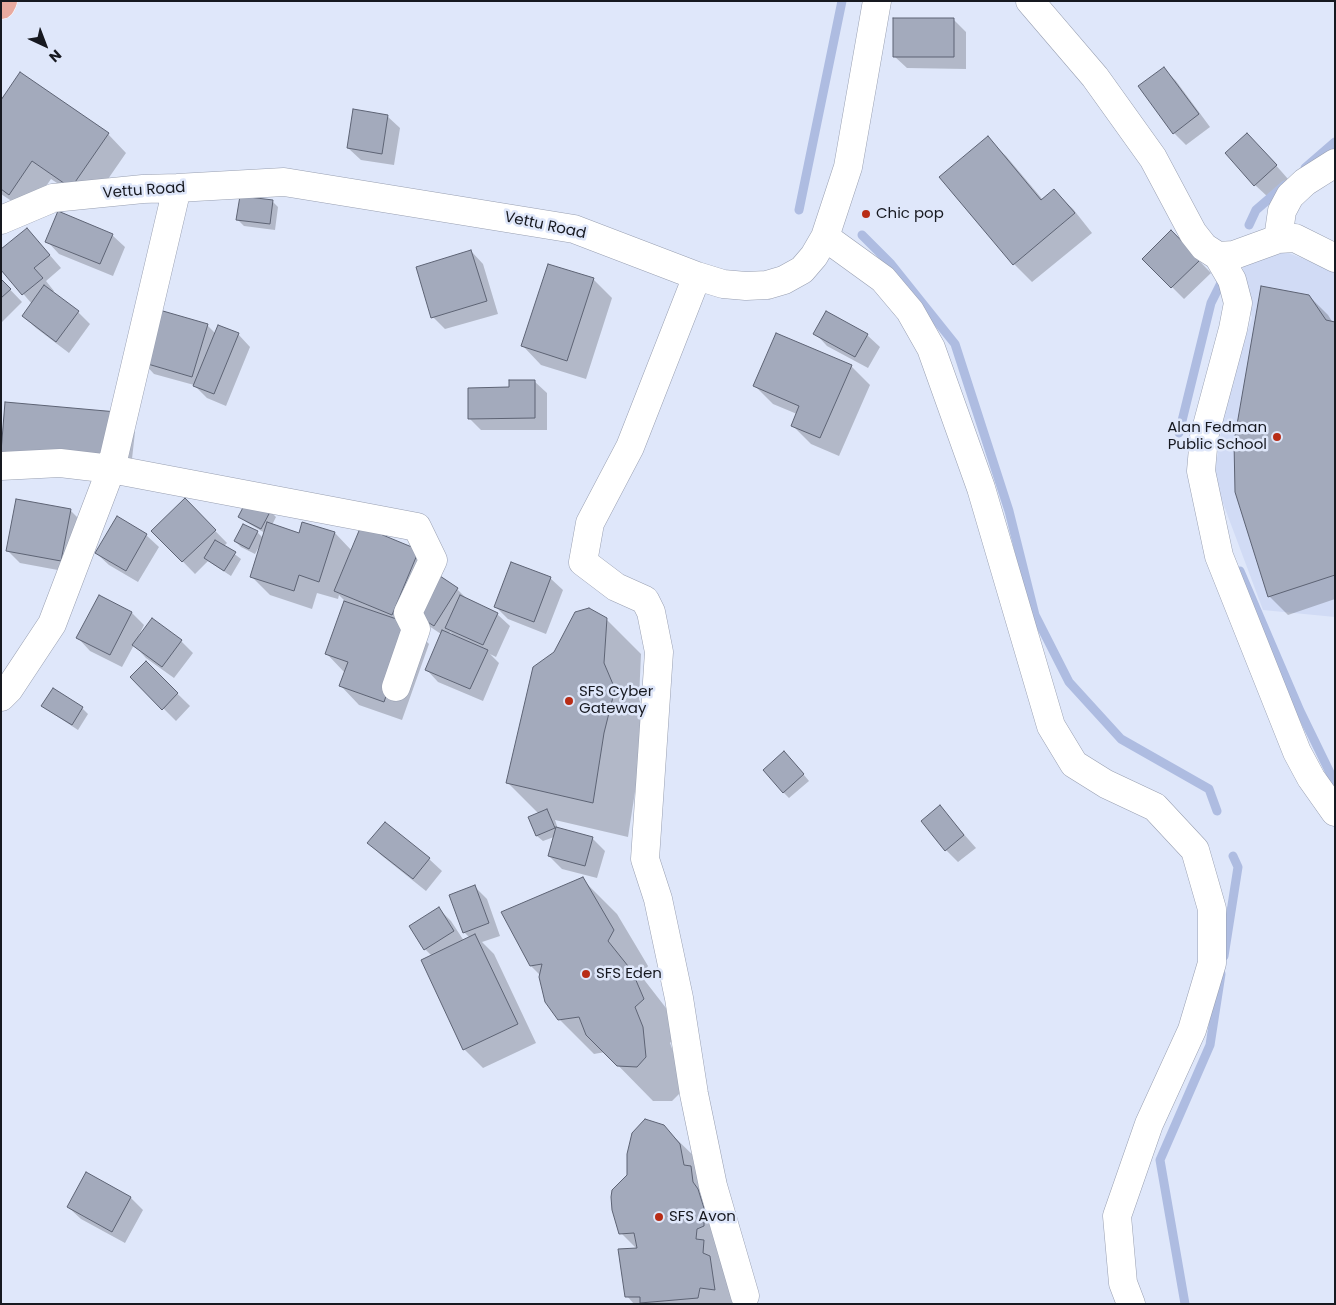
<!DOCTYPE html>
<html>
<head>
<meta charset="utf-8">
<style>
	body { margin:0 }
	#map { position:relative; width:1336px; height:1305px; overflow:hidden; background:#dfe7fa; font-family:Poppins,sans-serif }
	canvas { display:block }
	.frame { position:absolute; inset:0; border:2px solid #171920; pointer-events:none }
	.north { position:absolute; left:20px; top:20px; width:50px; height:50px; -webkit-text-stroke:4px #dfe7fa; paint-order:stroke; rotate:137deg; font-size:14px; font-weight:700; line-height:20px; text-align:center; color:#171920 }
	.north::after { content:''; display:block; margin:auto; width:18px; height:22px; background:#171920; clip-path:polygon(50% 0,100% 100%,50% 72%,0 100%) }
</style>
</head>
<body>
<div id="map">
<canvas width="1336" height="1305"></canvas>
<div class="frame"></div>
<div class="north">N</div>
</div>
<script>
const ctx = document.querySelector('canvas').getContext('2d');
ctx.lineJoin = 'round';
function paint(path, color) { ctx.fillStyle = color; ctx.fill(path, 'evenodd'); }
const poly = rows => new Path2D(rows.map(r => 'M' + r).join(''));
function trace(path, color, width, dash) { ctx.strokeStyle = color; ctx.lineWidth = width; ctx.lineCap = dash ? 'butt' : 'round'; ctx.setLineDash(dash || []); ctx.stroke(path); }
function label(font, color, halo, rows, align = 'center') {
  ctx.font = font + ' Poppins,sans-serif'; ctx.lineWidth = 5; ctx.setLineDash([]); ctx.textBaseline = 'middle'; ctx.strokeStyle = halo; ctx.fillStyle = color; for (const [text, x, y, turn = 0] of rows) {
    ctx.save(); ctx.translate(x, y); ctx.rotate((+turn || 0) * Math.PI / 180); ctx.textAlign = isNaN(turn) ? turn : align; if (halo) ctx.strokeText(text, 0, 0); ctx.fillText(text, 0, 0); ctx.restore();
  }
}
const built = poly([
	[1286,252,1335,271,1335,617,1263,610,1214,479,1226,396,1252,318,1242,263]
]);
const shadow = poly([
	[954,20,966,32,966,69,907,68,894,56],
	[1163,68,1176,81,1210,127,1186,145,1174,133],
	[1,102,108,134,126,153,90,205,51,179,28,212,1,194],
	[387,116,400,128,394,165,361,160,348,148],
	[987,138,1006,156,1043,200,1054,191,1073,209,1092,233,1032,282,1014,264],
	[1260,147,1288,179,1268,197,1255,185],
	[272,201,278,207,275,230,244,226,238,220],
	[27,229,61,268,46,281,54,291,52,293,78,312,90,324,69,353,36,328,23,316,32,304,1,268],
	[1171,232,1211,273,1184,299,1144,259],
	[112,235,125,247,113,276,59,254,47,241],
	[471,251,483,264,498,314,445,329,433,317],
	[593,279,612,298,586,379,541,365,523,346],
	[1,280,22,302,1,323],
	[1309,296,1328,315,1333,323,1335,323,1335,599,1288,615,1269,596],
	[207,325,216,334,238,334,250,347,226,406,207,398,194,385,154,374,142,361],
	[815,333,867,335,880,347,868,368,827,346],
	[777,334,851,366,870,385,839,456,811,444,792,425,797,414,773,404,754,385],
	[534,381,547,393,547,430,481,430,469,418,510,389],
	[116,413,135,432,130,477,20,470,1,451],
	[185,500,227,543,224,546,241,559,231,576,208,561,195,574,153,531],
	[70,510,83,523,74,573,20,563,8,551],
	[270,511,276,517,272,525,300,534,303,523,335,533,352,551,419,551,425,599,457,589,470,602,497,614,510,626,496,657,490,654,499,663,483,701,438,682,426,669,441,634,429,626,418,615,413,628,429,644,402,720,359,705,341,686,345,673,327,654,348,604,339,595,338,599,317,593,312,609,270,595,251,576,261,546,260,545,255,554,241,547,235,541,257,532,263,538,265,533,246,522,240,517],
	[450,632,456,637,449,634],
	[146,535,159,547,138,582,109,565,96,553],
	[550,578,563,590,546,634,508,619,496,607],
	[100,596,132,613,144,625,138,637,139,638,181,641,193,653,174,678,146,658,134,645,122,667,90,651,78,638],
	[606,619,641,654,639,699,649,725,637,779,628,837,555,820,558,829,592,838,605,851,597,878,562,869,549,856,554,837,543,841,537,836,530,818,539,814,508,783],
	[146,663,190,706,176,721,132,677],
	[43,706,82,708,88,714,78,730,49,711],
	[790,758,809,781,789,798,783,792],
	[940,807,976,848,958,862,946,850],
	[369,843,429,859,442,871,426,891,381,855],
	[582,879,617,914,648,966,642,977,666,1008,678,1034,670,1043,677,1062,681,1092,672,1101,653,1101,605,1052,594,1054,559,1019,540,975,531,966],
	[475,887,487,899,500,936,482,942,494,954,536,1043,483,1068,464,1049,432,956,425,949,438,908,451,921,464,941,470,938,464,932],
	[663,1126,699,1161,746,1304,634,1304,627,1296,637,1249,621,1233,629,1176],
	[86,1174,131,1198,143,1210,125,1243,81,1219,68,1207]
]);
const stream = poly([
	[1305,168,1335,142],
	[799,210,842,1],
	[1249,225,1256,210,1285,185],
	[862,235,891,264,955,344,1009,511,1035,615,1069,682,1121,739,1209,789,1217,811],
	[1179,433,1211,303,1221,283],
	[1240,571,1300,711,1335,783],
	[1224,956,1238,867,1233,856],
	[1185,1304,1160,1160,1210,1045,1221,974]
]);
const building = poly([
	[893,18,954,18,954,57,893,57,893,18],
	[1164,67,1199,114,1173,134,1138,86,1164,67],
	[20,72,109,133,71,188,32,161,9,195,1,189,1,100,20,72],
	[353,109,388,115,382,154,347,148,353,109],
	[1247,133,1277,165,1254,186,1225,153,1247,133],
	[988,136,1041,200,1054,189,1075,213,1013,265,939,177,988,136],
	[240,196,273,200,270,224,236,220,240,196],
	[58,211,113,234,100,264,45,242,58,211],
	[27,228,50,255,34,268,43,278,22,295,1,270,1,249,27,228],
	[1171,230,1200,260,1171,288,1142,259,1171,230],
	[471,250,487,301,431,318,416,267,471,250],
	[548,264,594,278,567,361,521,346,548,264],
	[1,279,11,289,1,298,1,279],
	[44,285,79,311,56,342,22,316,44,285],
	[1261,286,1309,295,1326,320,1335,322,1335,575,1268,597,1235,492,1234,442,1261,286],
	[156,309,208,324,192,377,141,362,156,309],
	[826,311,868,334,855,357,813,334,826,311],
	[218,325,239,333,214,394,193,386,218,325],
	[776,333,852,365,820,438,791,426,799,406,753,386,776,333],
	[509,380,535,380,535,418,468,419,468,388,509,387,509,380],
	[5,402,117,412,112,459,1,452,5,402],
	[185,498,216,530,182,562,151,531,185,498],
	[248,498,271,510,261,529,238,517,248,498],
	[16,499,71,509,61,561,6,551,16,499],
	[117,516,147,534,126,571,95,553,117,516],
	[267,522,299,533,302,522,335,532,319,582,299,575,294,591,250,577,267,522],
	[243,524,258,531,249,549,234,541,243,524],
	[361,526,419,550,392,615,334,591,361,526],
	[215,540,236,552,224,571,204,558,215,540],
	[511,562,551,577,534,622,494,607,511,562],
	[440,576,458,588,434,626,415,614,440,576],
	[99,595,132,612,110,655,76,638,99,595],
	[460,595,498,613,483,645,445,628,460,595],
	[344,601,411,624,384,702,339,686,348,662,325,654,344,601],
	[589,608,607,618,604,663,615,689,604,733,593,803,506,783,533,667,554,652,575,612,589,608],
	[152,618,182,640,162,667,132,645,152,618],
	[442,630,488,650,470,689,425,670,442,630],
	[146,661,178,693,162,710,130,677,146,661],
	[53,688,83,707,72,725,41,706,53,688],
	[784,751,804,774,783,793,763,770,784,751],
	[940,805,964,835,945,851,921,821,940,805],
	[547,809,555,828,536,836,528,817,547,809],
	[385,822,430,858,413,879,367,843,385,822],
	[556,827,593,837,585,866,548,856,556,827],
	[583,877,614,930,608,941,632,971,644,999,635,1007,643,1027,646,1057,637,1067,617,1066,586,1035,579,1017,558,1020,545,1002,539,977,542,964,530,966,501,912,583,877],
	[475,885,489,923,463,933,449,895,475,885],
	[439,907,454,931,424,950,409,926,439,907],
	[475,934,518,1024,463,1050,421,960,475,934],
	[645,1119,664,1125,680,1144,684,1165,691,1166,693,1182,698,1189,704,1208,704,1226,697,1229,696,1239,704,1240,703,1253,710,1256,715,1290,700,1288,698,1298,640,1303,640,1297,625,1297,618,1249,637,1248,634,1233,619,1234,612,1210,611,1197,612,1190,627,1175,627,1154,632,1133,645,1119],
	[86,1172,131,1197,112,1232,67,1207,86,1172]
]);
const minor = poly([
	[1030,1,1095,77,1153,158,1193,233,1204,247,1218,256,1234,255,1278,239,1295,238,1335,258],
	[1,220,53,198,143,189,177,188,284,182,574,229,697,276,723,284,746,286,767,285,784,280,802,270,814,256,825,237,848,167,877,1],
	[825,237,883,279,910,311,931,348,981,488,1051,726,1074,764,1106,784,1155,807,1195,850,1212,909,1212,963,1192,1030,1149,1124,1117,1216,1123,1283,1131,1304],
	[1278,239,1282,211,1290,196,1305,182,1335,163],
	[1218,256,1232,280,1238,303,1233,329,1204,437,1201,471,1219,556,1297,752,1311,778,1335,812],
	[697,276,630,447,590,523,583,562,616,587,645,600,651,612,659,652,645,859,658,899,679,998,694,1094,713,1186,745,1296],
	[1,466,60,463,111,469,417,527,433,560,408,613,416,629,396,687],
	[1,697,9,689,52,624,111,469,177,188]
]);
const primary = poly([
	[1,5,3,1]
]);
const markers = [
	[866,214,5,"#b82c16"],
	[1277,437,5,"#b82c16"],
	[569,701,5,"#b82c16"],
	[586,974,5,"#b82c16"],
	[659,1217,5,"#b82c16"]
];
const streetNames = [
	["Vettu Road",144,191,-4],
	["Vettu Road",545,226,12]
];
const poiNames = [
	["Chic pop",876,214],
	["Alan Fedman",1267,428,"right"],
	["Public School",1267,445,"right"],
	["SFS Cyber",579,692],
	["Gateway",579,709],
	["SFS Eden",596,974],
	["SFS Avon",669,1217]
];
paint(built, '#d1dbf5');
paint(shadow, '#0003');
trace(stream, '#aebce1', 9);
paint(building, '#a3aabc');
trace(building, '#5d6374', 1);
trace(minor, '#989fb1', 29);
trace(primary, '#fff', 29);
trace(minor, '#fff', 28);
trace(primary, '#e8aa9f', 28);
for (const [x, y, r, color] of markers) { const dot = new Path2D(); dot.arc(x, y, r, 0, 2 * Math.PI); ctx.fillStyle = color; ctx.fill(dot); trace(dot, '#dfe7fa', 2); }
label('15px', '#171920', '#dfe7fa', streetNames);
label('15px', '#171920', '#dfe7fa', poiNames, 'left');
</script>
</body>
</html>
